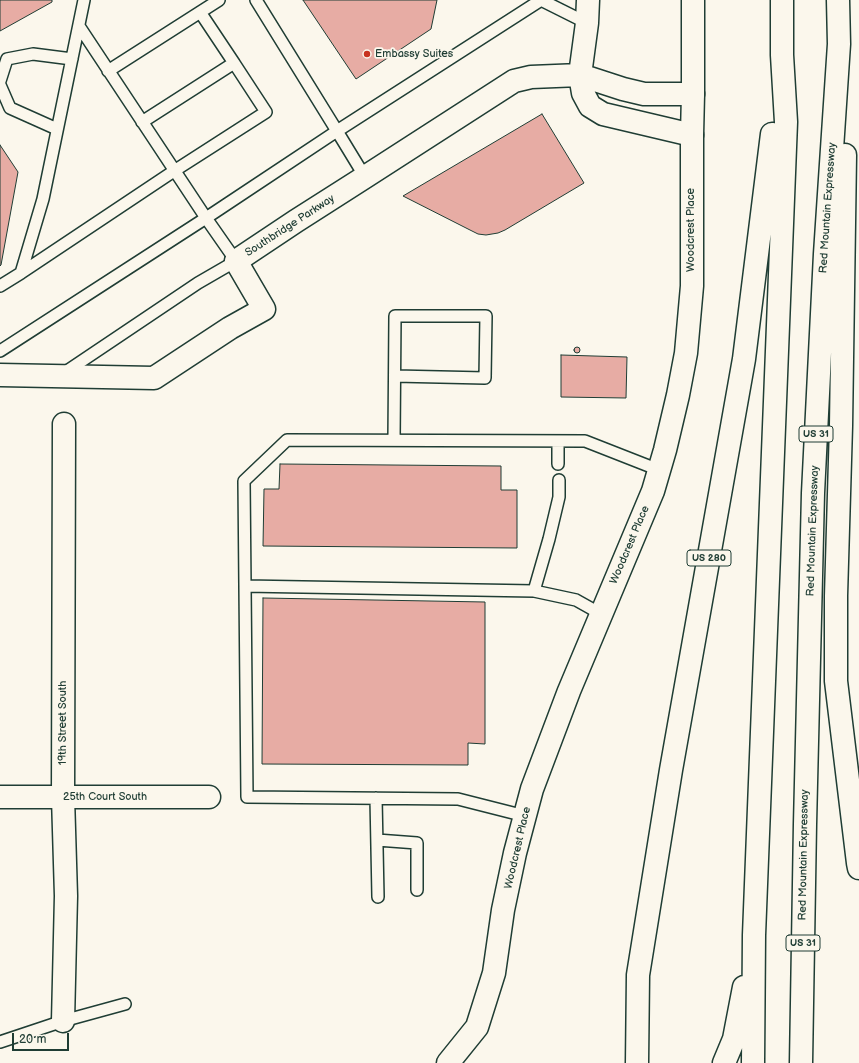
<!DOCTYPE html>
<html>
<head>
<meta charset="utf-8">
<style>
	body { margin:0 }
	#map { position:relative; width:859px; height:1063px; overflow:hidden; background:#fbf7ec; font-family:"Balsamiq Sans",sans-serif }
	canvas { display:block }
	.scale { position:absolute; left:12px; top:1033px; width:57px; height:18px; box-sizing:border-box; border:2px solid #1f3d34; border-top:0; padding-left:5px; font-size:12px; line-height:14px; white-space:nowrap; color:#1f3d34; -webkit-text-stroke:3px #fbf7ec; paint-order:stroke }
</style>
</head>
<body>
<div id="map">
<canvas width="859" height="1063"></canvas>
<div class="scale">20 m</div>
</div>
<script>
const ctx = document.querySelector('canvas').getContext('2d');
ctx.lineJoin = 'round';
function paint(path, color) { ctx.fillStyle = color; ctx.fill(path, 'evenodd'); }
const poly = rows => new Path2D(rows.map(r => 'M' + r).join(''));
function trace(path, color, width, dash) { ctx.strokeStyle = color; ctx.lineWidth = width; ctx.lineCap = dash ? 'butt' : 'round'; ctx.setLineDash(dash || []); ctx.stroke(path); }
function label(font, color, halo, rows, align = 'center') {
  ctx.font = font + ' "Balsamiq Sans",sans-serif'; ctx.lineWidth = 3.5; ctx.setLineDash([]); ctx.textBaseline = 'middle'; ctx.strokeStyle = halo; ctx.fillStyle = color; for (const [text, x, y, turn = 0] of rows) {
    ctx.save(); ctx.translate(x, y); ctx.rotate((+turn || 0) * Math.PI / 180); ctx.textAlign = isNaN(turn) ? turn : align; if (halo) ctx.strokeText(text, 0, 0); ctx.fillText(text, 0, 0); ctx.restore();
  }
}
const building = poly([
	[0,0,52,0,52,2,0,31,0,0],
	[303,0,437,0,431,29,356,79,303,0],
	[542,114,584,183,505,230,498,233,486,235,478,234,470,230,403,196,542,114],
	[0,145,18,172,1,265,0,266,0,145],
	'574 350a3 3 0 1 1 6 0a3 3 0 1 1-6 0Z',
	[561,355,627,357,626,398,561,397,561,355],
	[280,464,501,466,501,490,517,490,517,548,263,546,264,489,279,489,280,464],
	[263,598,485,602,485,744,468,743,468,765,262,764,263,598]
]);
const lane = poly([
	[256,0,337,131,541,0,587,23],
	[200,12,234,63],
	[108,71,219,0],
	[0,81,7,59,33,54,72,59],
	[0,85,10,108,57,129],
	[21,273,174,171,266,112,234,63,142,122],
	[0,286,21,273,43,199,84,0],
	[0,351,206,218,337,131,365,177],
	[64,373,198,283,236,261,206,218,79,26],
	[394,440,395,316,486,316,485,378,395,376],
	[558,441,558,464],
	[245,586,534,591,549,539,559,497,559,480],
	[534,591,576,600,601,614],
	[376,798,378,897],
	[525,816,458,799,247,797,244,481,287,440,585,441,659,470],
	[377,840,417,843,417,890],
	[0,1042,63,1021,125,1004]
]);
const street = poly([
	[588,0,587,23,580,75,583,93,590,106,603,114,692,135],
	[0,375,154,378,230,328,264,309,236,261,296,221,365,177,514,81,531,77,580,75,623,89,644,94,693,94],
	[0,797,209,797],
	[63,1021,66,896,63,797,64,424]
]);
const secondary = poly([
	[448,1063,477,1027,494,973,503,910,515,853,532,789,569,691,653,491,665,450,678,395,686,353,692,286,692,135,693,94,693,0]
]);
const highway = poly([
	[845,155,841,426,836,596,836,681,858,863,859,868],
	[637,1063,638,975,671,770,744,359,772,134],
	[724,1063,734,1039,744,987],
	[753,1063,754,935,786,122,782,55,782,0],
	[801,1063,805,824,813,493,825,254,839,44,838,0]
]);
const markers = [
	[367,54,4,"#c8321e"]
];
const shields = [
	[816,434,34],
	[709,558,44],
	[803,943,34]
];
const shieldNames = [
	["US 31",816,434],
	["US 280",709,558],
	["US 31",803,943]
];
const poiNames = [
	["Embassy Suites",375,54]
];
const streetNames = [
	["Red Mountain Expressway",828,208,-86],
	["Southbridge Parkway",290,226,-33],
	["Woodcrest Place",691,230,-90],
	["Red Mountain Expressway",813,531,-88],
	["Woodcrest Place",630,545,-67],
	["19th Street South",63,723,-90],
	["25th Court South",105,797],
	["Woodcrest Place",518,848,-77],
	["Red Mountain Expressway",804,855,-89]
];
paint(building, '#e7aca4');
trace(building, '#1f3d34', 1);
trace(lane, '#1f3d34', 14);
trace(street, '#1f3d34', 25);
trace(secondary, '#1f3d34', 25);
trace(highway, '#1f3d34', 25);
trace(lane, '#fbf7ec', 11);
trace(street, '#fbf7ec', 22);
trace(secondary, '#fbf7ec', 22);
trace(highway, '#fbf7ec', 22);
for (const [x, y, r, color] of markers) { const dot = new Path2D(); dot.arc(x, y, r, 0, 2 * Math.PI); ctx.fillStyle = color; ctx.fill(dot); trace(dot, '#fbf7ec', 1.5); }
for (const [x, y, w] of shields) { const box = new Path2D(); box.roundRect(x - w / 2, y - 8, w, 16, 3); ctx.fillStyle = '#fbf7ec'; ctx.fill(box); trace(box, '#1f3d34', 1); }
label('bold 10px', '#1f3d34', null, shieldNames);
label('11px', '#1f3d34', '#fbf7ec', poiNames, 'left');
label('11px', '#1f3d34', '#fbf7ec', streetNames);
</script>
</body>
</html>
